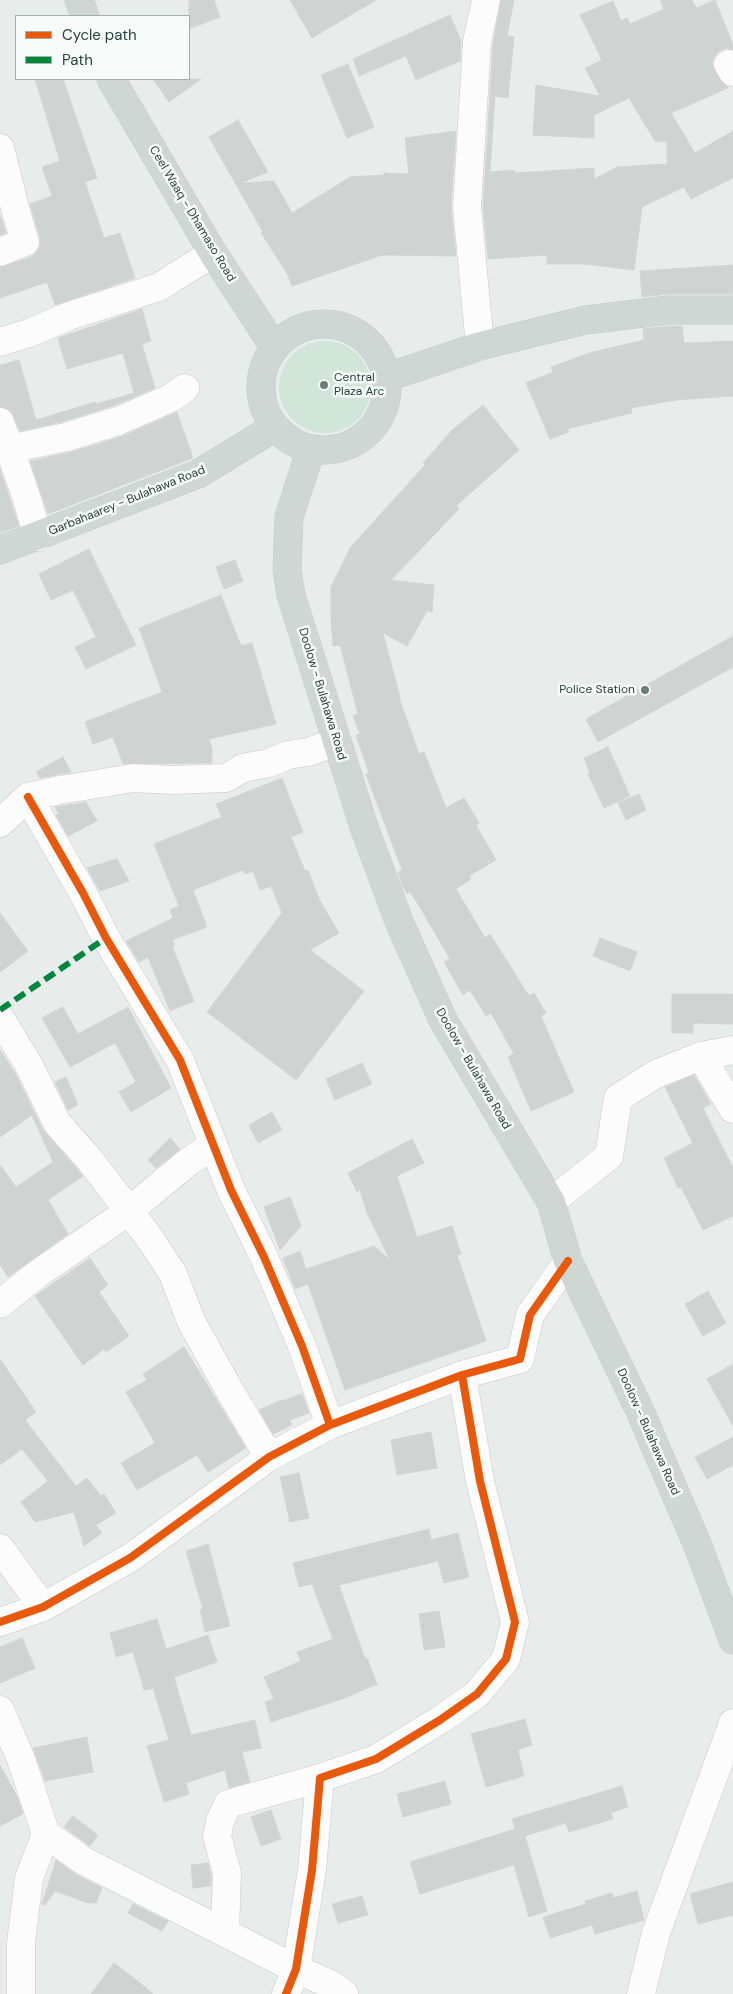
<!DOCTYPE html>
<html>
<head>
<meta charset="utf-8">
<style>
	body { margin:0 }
	#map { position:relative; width:733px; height:1994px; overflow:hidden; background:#e8edeb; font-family:"DM Sans",sans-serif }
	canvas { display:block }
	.legend { position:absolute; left:15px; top:15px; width:175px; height:65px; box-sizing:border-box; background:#f7fbf9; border:1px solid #a3b1ad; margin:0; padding:6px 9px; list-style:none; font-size:15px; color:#24423a }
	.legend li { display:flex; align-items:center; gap:10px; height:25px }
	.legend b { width:25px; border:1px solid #a3b1ad }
</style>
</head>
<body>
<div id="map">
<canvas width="733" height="1994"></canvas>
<ul class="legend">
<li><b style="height:6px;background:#e8590c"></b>Cycle path</li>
<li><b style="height:6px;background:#00873e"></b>Path</li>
</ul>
</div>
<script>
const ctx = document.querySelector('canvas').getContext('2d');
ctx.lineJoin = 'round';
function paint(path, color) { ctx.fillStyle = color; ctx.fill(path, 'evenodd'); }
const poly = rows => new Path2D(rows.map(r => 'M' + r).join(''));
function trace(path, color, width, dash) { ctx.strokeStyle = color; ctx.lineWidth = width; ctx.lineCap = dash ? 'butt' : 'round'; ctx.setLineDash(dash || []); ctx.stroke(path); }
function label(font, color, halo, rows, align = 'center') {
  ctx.font = font + ' "DM Sans",sans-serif'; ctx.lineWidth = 5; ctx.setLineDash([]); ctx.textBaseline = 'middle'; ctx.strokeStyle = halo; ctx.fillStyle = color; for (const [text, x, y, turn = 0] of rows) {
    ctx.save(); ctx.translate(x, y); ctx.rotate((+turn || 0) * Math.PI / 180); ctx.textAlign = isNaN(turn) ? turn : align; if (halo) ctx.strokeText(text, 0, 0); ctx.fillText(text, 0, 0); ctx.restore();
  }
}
const green = poly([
	'279 387a46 46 0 1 1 92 0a46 46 0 1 1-92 0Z'
]);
const building = poly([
	[189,0,214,0,220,17,189,29,189,0],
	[290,0,376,0,312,38,290,0],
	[501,0,514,0,507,36,514,37,508,98,495,96,490,172,514,170,515,173,594,168,594,179,617,167,667,164,667,142,655,141,629,98,594,115,594,138,533,135,536,85,600,96,585,68,602,60,580,15,613,1,621,21,627,18,630,24,664,9,660,0,692,0,696,8,715,0,733,45,733,50,727,48,719,51,714,57,712,65,720,80,728,88,671,113,695,153,733,131,733,178,691,199,684,187,642,207,634,270,585,264,547,264,547,255,488,259,483,207,493,44,501,0],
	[450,15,461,41,460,61,416,80,406,56,359,76,353,59,450,15],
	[348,64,374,127,347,138,321,75,348,64],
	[35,79,63,79,97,178,85,182,104,238,120,233,135,278,55,305,47,282,0,298,0,267,31,257,37,252,40,246,40,238,30,204,52,196,42,167,60,161,35,79],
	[153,79,201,79,169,102,153,79],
	[238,120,268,172,241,183,274,181,292,213,350,177,384,175,384,173,409,174,405,138,456,131,451,206,456,256,382,255,292,286,288,275,261,233,263,232,209,137,238,120],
	[0,215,6,233,0,235,0,215],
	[733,265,733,294,668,294,642,297,640,271,733,265],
	[142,309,151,341,142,344,155,388,113,406,62,422,20,431,11,411,0,407,0,365,19,360,36,420,95,402,96,404,134,393,123,353,67,369,58,338,142,309],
	[669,326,682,326,684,343,733,341,733,396,676,400,631,408,632,413,567,429,569,432,550,439,526,383,553,372,551,367,589,353,644,340,643,329,669,326],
	[483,405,519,450,456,506,459,509,391,580,434,585,432,612,427,611,407,646,383,633,400,697,399,698,419,754,424,752,446,808,464,798,479,823,476,825,496,860,469,876,471,879,456,889,485,938,490,934,529,996,534,993,546,1013,541,1016,574,1092,531,1111,508,1057,514,1054,491,1013,486,1016,470,990,463,995,444,962,450,959,421,909,410,892,407,894,403,887,398,873,402,870,366,774,369,773,356,735,360,734,353,716,358,714,340,645,333,646,331,621,331,587,350,548,425,465,423,463,452,430,483,405],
	[177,412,193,458,48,514,30,461,71,452,123,436,177,412],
	[0,469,19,526,0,533,0,469],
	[89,549,136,645,86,669,75,647,96,637,73,590,51,600,39,574,89,549],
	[235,560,243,581,224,589,216,567,235,560],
	[221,595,241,646,252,643,276,724,209,739,212,748,212,763,123,764,113,737,93,744,85,722,162,692,139,628,221,595],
	[733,636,733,667,598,742,586,719,733,636],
	[608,747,630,796,604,808,588,774,590,773,584,758,608,747],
	[63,757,71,772,40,778,36,772,63,757],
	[282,778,303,832,291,837,305,871,308,870,319,899,339,933,310,950,364,991,296,1080,207,1012,282,913,271,886,260,890,253,871,245,874,243,870,193,890,207,927,172,940,175,945,172,946,194,1001,170,1011,148,957,139,962,126,941,173,918,170,910,179,906,154,844,222,817,216,804,282,778],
	[639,794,646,810,626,820,618,803,639,794],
	[86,802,97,821,68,836,56,815,59,814,55,807,86,802],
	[117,859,129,881,100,891,87,868,117,859],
	[0,913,28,951,0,972,0,913],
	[600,938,637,952,630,971,593,956,600,938],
	[672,994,733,994,733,1024,693,1023,693,1033,672,1033,672,994],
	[63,1007,78,1034,128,1007,171,1088,131,1112,119,1092,136,1082,115,1043,70,1067,42,1018,63,1007],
	[0,1050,15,1073,43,1130,83,1176,48,1200,68,1234,8,1277,0,1265,0,1165,16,1187,53,1162,32,1115,0,1137,0,1050],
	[362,1063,372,1084,335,1100,326,1079,362,1063],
	[694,1075,711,1104,703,1108,733,1168,733,1216,703,1230,681,1187,678,1188,664,1158,693,1143,665,1087,694,1075],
	[66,1077,78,1105,68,1110,55,1082,66,1077],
	[272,1112,282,1130,258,1143,249,1125,272,1112],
	[170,1138,180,1149,156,1168,148,1160,170,1138],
	[412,1139,424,1163,397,1176,417,1237,452,1226,461,1254,457,1255,486,1341,345,1390,308,1284,295,1289,283,1258,300,1251,306,1269,374,1246,390,1260,367,1213,360,1190,357,1192,348,1173,412,1139],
	[290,1197,301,1226,280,1250,264,1207,290,1197],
	[90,1258,108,1285,99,1292,129,1336,106,1352,104,1349,83,1365,35,1296,90,1258],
	[708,1291,726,1323,703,1336,685,1304,708,1291],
	[184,1347,246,1448,208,1472,197,1455,137,1490,121,1463,155,1443,126,1392,147,1380,143,1374,184,1347],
	[0,1359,36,1412,25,1420,76,1486,87,1478,101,1496,104,1494,116,1513,96,1525,102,1533,84,1546,74,1512,35,1522,21,1502,48,1481,22,1449,0,1465,0,1359],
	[733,1364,733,1426,707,1379,733,1364],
	[302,1394,309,1413,290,1420,292,1425,273,1434,259,1410,281,1400,282,1401,302,1394],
	[431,1432,437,1468,397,1475,391,1440,431,1432],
	[733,1437,733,1465,707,1479,695,1457,733,1437],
	[299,1473,309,1518,290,1522,280,1477,299,1473],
	[429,1529,431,1540,458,1533,469,1577,444,1583,438,1561,339,1585,365,1659,367,1658,377,1684,345,1698,271,1722,265,1702,274,1699,264,1677,301,1661,297,1652,333,1639,312,1584,299,1587,293,1563,429,1529],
	[208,1544,230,1626,205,1632,200,1610,203,1609,186,1551,208,1544],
	[439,1611,445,1647,424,1650,419,1614,439,1611],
	[157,1619,166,1649,208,1635,217,1662,174,1677,175,1681,191,1735,255,1720,261,1748,242,1752,250,1782,229,1788,225,1770,186,1783,189,1794,164,1802,147,1746,169,1740,153,1688,144,1690,133,1652,116,1657,110,1633,157,1619],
	[22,1638,35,1668,0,1683,0,1647,22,1638],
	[525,1719,532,1745,518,1750,524,1776,486,1787,471,1734,525,1719],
	[87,1737,93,1772,45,1781,33,1748,87,1737],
	[0,1765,18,1798,23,1814,0,1826,0,1765],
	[445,1781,451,1804,403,1817,397,1794,445,1781],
	[622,1786,628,1807,611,1813,613,1819,569,1832,566,1823,525,1836,547,1911,529,1917,514,1865,420,1894,410,1862,515,1829,512,1819,622,1786],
	[271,1810,281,1839,261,1846,251,1817,271,1810],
	[73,1816,98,1835,90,1846,64,1827,73,1816],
	[56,1860,77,1875,102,1888,96,1903,88,1903,55,1891,45,1905,42,1904,56,1860],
	[208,1863,211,1875,211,1886,193,1888,191,1865,208,1863],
	[733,1882,733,1915,698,1924,690,1894,733,1882],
	[637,1891,644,1920,595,1934,592,1925,550,1938,543,1917,586,1904,585,1901,612,1893,613,1898,637,1891],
	[362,1896,368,1915,338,1923,332,1904,362,1896],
	[133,1904,168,1921,162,1931,128,1913,133,1904],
	[114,1963,139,1982,153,1994,91,1994,114,1963]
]);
const minor = poly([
	[728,64,733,72],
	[0,148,16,212,25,242,0,252],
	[0,342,29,333,69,316,159,287,213,253],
	[480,346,467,207,477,42,486,0],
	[0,422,27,499,38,537],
	[9,449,66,437,118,421,171,398,185,388],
	[28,797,83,893,106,938,180,1060,231,1190,264,1257,302,1346,330,1425],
	[0,823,28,797,60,790,133,778,173,780,226,778,243,768,269,763,288,755,308,752,337,742],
	[0,1018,29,1065,57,1123,89,1159,151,1240,173,1274,191,1321,227,1386,269,1457],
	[701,1056,733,1109],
	[551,1202,609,1156,618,1098,656,1074,701,1056,733,1050],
	[0,1304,36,1275,129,1211,188,1162,212,1146],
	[0,1548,43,1607],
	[0,1622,43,1607,130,1558,269,1457,330,1425,462,1375,520,1359,530,1315,568,1261],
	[0,1710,21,1759,46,1834,84,1861,296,1969,330,1984,344,1994],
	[225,1933,227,1873,217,1836,220,1821,228,1804,320,1778],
	[21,1994,21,1943,29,1878,46,1834],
	[286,1994,296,1969,312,1870,320,1778,376,1759,440,1720,477,1694,506,1659,515,1622,480,1481,462,1375],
	[641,1994,656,1933,733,1723]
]);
const major = poly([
	[79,0,85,16],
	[111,79,213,253,275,348],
	'261 387a63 63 0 1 1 126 0a63 63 0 1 1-126 0Z',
	[385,378,480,346,586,320,668,310,733,310],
	[311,449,289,517,287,570,291,595,364,827,400,924,443,1020,551,1202,568,1261,640,1411,698,1546,733,1640],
	[0,550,198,474,275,427]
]);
const quiet = poly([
	[0,1010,106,938]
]);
const cycleway = poly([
	[28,797,83,893,106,938,180,1060,231,1190,264,1257,302,1346,330,1425],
	[0,1622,43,1607,130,1558,269,1457,330,1425,462,1375,520,1359,530,1315,568,1261],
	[286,1994,296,1969,312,1870,320,1778,376,1759,440,1720,477,1694,506,1659,515,1622,480,1481,462,1375]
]);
const markers = [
	[324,385,5,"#697e78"],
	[645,690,5,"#697e78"]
];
const streetNames = [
	["Ceel Waaq - Dhamaso Road",192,214,59],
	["Garbahaarey - Bulahawa Road",127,501,-22],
	["Doolow - Bulahawa Road",322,694,73],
	["Doolow - Bulahawa Road",473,1069,60],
	["Doolow - Bulahawa Road",648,1432,66]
];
const poiNames = [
	["Central",334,378],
	["Plaza Arc",334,392],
	["Police Station",635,690,"right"]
];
paint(green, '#d1e6d8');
paint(building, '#cfd4d2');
trace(building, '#d1d6d4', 1);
trace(minor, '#c5cac8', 29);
trace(major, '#c3ccc9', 29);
trace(minor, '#fcfcfc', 28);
trace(major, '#cfd7d5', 28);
trace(quiet, '#00873e', 6, [12, 6]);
trace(cycleway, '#e8590c', 8);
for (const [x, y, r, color] of markers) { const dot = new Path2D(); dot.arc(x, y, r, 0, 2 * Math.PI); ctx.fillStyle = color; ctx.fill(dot); trace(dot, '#f7fbf9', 2); }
label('12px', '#24423a', '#f7fbf9', streetNames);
label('12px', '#24423a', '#f7fbf9', poiNames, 'left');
</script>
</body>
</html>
